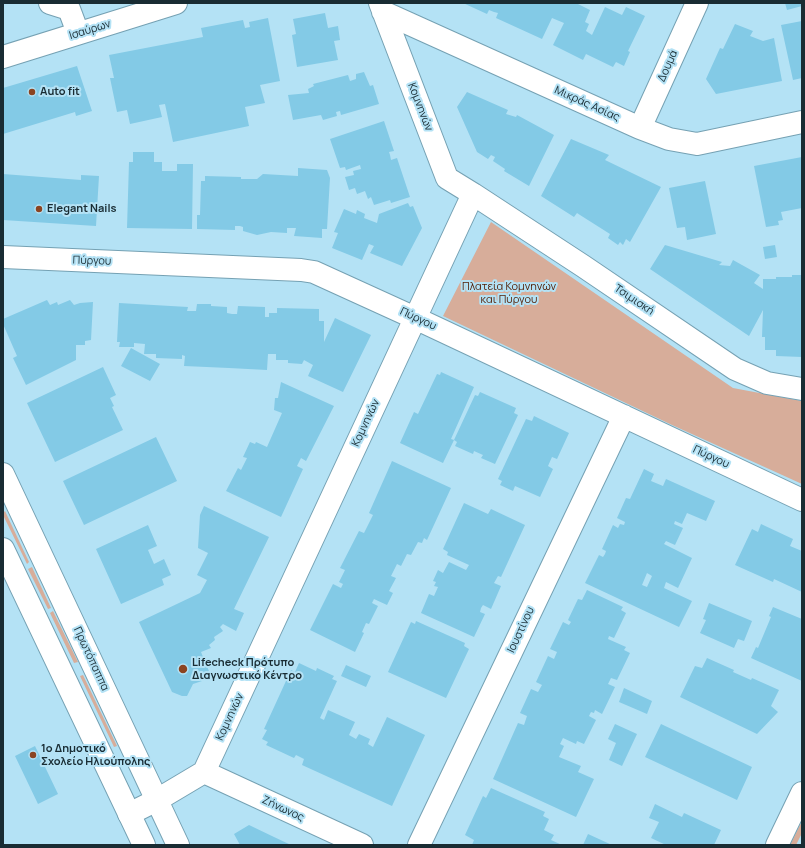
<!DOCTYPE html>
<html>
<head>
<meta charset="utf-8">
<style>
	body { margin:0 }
	#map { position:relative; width:805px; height:848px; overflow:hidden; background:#b4e2f5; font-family:Manrope,sans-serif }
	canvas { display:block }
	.frame { position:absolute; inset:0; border:4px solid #192c33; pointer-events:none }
</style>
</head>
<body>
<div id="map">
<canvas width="805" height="848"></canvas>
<div class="frame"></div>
</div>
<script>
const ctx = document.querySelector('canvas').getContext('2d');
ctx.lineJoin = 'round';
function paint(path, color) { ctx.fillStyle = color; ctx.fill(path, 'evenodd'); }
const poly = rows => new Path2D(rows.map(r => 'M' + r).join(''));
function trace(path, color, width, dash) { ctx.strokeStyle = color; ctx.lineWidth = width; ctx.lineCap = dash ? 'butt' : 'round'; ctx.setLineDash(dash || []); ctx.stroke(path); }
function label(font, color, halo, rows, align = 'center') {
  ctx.font = font + ' Manrope,sans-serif'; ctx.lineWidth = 4; ctx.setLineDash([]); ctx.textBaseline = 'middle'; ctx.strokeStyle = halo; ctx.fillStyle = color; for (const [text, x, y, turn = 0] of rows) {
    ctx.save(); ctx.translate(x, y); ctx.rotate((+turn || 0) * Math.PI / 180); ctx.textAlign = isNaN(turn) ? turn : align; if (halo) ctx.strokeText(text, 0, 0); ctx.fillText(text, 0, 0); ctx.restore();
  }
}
const green = poly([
	[491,222,733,388,802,401,802,484,672,425,443,316],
	[5,511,29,562,27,564,3,515,3,513],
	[32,567,51,608,48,609,28,569],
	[53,611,78,662,74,663,50,613],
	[83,675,117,746,114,747,80,676],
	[802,821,802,833,796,845,790,845]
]);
const building = poly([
	[463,3,576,3,590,10,585,22,589,24,586,31,592,35,605,7,622,15,626,7,645,16,628,51,630,52,624,66,616,62,613,67,586,54,583,60,553,45,564,23,552,18,542,39,496,18,498,13,494,12,489,10,487,14],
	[785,3,802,3,802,6,787,10],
	[325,13,328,28,338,26,340,40,334,41,338,60,297,67,292,35,296,34,293,19],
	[268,18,280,81,260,85,265,103,245,107,249,126,173,142,165,104,159,105,162,117,130,124,127,110,117,112,110,78,114,78,109,55,203,37,201,28,243,20,245,28,250,27,249,22],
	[802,21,802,78,793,80,781,25],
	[735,24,753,31,750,36,763,41,774,38,782,81,716,94,706,79,720,48,723,49],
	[77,66,92,111,76,116,75,112,3,134,3,88],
	[364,72,370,86,373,85,379,104,341,115,340,111,336,112,337,116,323,120,321,115,293,120,288,95,309,93,308,89,314,86,313,84,348,75,350,81,356,79,356,74],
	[467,92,508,110,506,114,516,117,517,115,554,135,529,186,504,171,505,169,493,161,495,157,491,155,488,159,477,152,457,107],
	[384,121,394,151,389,152,390,155,391,160,397,158,410,197,391,203,390,200,374,205,371,197,368,199,365,191,357,194,355,188,349,190,345,177,354,175,353,171,361,169,360,165,346,170,345,167,340,168,330,139],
	[571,139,609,155,605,160,661,187,630,242,626,239,623,245,620,242,618,245,608,238,610,234,580,215,577,213,574,217,541,196],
	[133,152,154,152,154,162,162,162,162,171,177,171,177,164,193,164,192,229,127,228,129,162,133,162],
	[802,157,802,208,781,212,783,220,778,221,779,225,766,227,754,166],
	[298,168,327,170,330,178,327,229,322,229,322,238,294,236,296,228,287,228,287,233,271,232,257,235,243,231,243,227,240,226,235,226,235,230,197,229,197,215,200,215,201,181,205,181,205,176,241,177,241,179,257,179,263,174,298,176],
	[3,174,81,180,81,175,99,176,96,226,3,220],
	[705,181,716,234,687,240,685,227,677,228,669,188],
	[408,203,410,207,413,206,422,228,402,266,370,253,374,246,369,244,362,260,332,248,338,233,334,232,344,209,356,214,357,210,365,214,364,218,377,223,379,214],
	[665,245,722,262,719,265,730,266,733,260,760,275,754,283,763,289,763,279,776,279,776,277,792,277,792,275,802,275,802,357,776,356,776,350,765,350,765,337,762,337,763,310,749,336,650,269],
	[775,245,777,257,765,259,763,247],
	[47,300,50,305,57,302,58,305,70,300,74,305,80,303,93,302,91,340,85,341,85,345,76,345,76,360,26,385,13,358,17,356,3,324,3,319],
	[119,303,188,307,187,311,196,311,197,304,211,304,211,306,227,307,227,313,232,314,237,314,238,306,265,307,265,317,269,317,269,313,277,313,277,308,319,309,319,321,324,321,324,342,335,318,371,335,343,392,308,376,313,365,304,360,302,364,288,363,288,360,276,360,276,354,268,354,267,370,229,368,184,366,185,356,182,355,182,359,156,358,156,354,144,354,145,344,134,343,134,347,119,347,120,342,117,342],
	[131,348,160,364,150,381,121,366],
	[103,367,116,395,110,398,114,406,112,407,123,430,55,462,27,403],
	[441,372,474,387,451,439,454,440,443,463,400,443,414,412,418,414,437,374,440,375],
	[281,382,334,406,306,461,301,458,297,466,303,469,281,517,226,491,238,468,241,470,247,458,243,457,250,442,255,444,256,442,267,447,282,413,274,410,275,398,278,398],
	[480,392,516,408,514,413,518,415,495,464,481,458,483,455,474,451,473,454,455,446,457,442,454,440,475,395,478,396],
	[534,416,569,433,557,459,552,457,548,466,553,469,540,497,515,486,513,491,500,485,502,481,498,479,526,419,532,421],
	[156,437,177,481,84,525,63,481],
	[392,461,451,488,427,540,424,538,422,543,418,542,411,555,407,554,401,566,397,564,391,576,396,578,389,591,393,593,387,605,374,599,372,603,378,606,369,624,366,623,362,632,364,633,355,652,310,630,333,584,341,588,343,584,339,582,345,570,340,568,359,531,364,533,373,515,369,513],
	[644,469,654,474,651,481,663,486,666,479,715,501,706,521,687,513,682,524,675,521,674,524,683,528,675,545,666,541,664,544,692,558,678,588,666,582,664,588,692,601,679,627,585,583,599,555,603,557,605,554,606,551,602,549,613,525,618,528,620,524,624,525,625,522,617,518,626,498,630,499],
	[647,573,652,576,647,587,642,585],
	[464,503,488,514,491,509,525,525,501,577,498,576,494,583,501,586,491,609,483,605,481,608,480,612,485,614,474,637,421,613,429,594,434,596,438,587,434,586,436,582,433,581,438,570,443,573,449,562,466,570,469,565,447,555,448,552,443,549],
	[204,506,269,537,234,609,244,613,236,631,223,624,220,627,223,631,214,637,215,640,209,645,211,648,201,652,211,676,202,681,193,684,187,696,182,696,172,692,139,622,200,593,207,580,197,575,208,553,198,548,200,515],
	[761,524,793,539,790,546,802,551,802,592,774,579,773,582,735,565,752,529,758,532],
	[148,525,157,546,148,550,154,564,164,559,171,575,162,579,164,585,121,604,96,549],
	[587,590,623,607,621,610,626,613,614,638,609,636,608,639,626,647,624,650,630,653,617,680,611,678,608,684,615,687,602,714,595,710,594,713,591,712,589,716,596,720,584,744,577,741,576,744,563,738,560,744,564,746,559,757,581,766,578,772,594,779,576,817,493,779,518,723,524,725,527,716,520,713,531,689,538,692,542,685,536,682,548,656,554,659,557,652,550,649,563,622,569,625,571,622,568,620,578,599,582,600],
	[709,603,752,621,744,641,738,639,734,648,700,633,706,620,703,619],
	[773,607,802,619,802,681,751,658,756,647,758,648,771,617,769,616],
	[416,621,465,643,464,646,469,649,446,698,388,672,411,622,415,624],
	[707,658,734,670,733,672,751,680,752,678,779,690,771,706,778,712,757,734,680,697,695,666,702,668],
	[299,663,316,671,317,668,334,676,332,679,337,681,320,718,324,720,328,710,355,722,349,735,356,739,359,734,370,739,368,744,373,747,387,717,425,735,392,806,302,765,304,759,296,755,294,758,266,745,268,742,262,739,267,730,264,729,291,670,295,672],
	[346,665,371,676,366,687,341,676],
	[624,688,652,701,647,714,619,702],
	[615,724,637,734,622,766,609,760,616,743,608,739],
	[661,724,752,767,737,800,645,757],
	[35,746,58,794,38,804,15,756],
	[491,788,545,812,543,816,549,819,544,830,554,835,551,840,562,845,472,845,474,840,465,835,483,796,486,798],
	[655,804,682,817,684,813,721,830,714,845,666,845,651,838,659,822,649,818],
	[249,825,274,837,291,845,240,845,234,834],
	[588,834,612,845,583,845]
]);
const pedestrian = poly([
	[50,3,69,9,78,33]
]);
const minor = poly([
	[380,3,447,178,473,194,583,266,735,369,767,383,802,389],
	[383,12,640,128,669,139,697,144,802,122],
	[3,57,176,3],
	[640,128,697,3],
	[3,257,301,270,314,272,415,318,802,500],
	[204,772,362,845],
	[129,814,157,800,204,772,473,194],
	[419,845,624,416]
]);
const tertiary = poly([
	[3,474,178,845],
	[3,549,144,845]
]);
const primary = poly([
	[777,845,802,793]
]);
const markers = [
	[32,92,4,"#8b4421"],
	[39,209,4,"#8b4421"],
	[183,669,5,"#8b4421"],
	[33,755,4,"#8b4421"]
];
const streetNames = [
	["Ισαύρων",90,30,-17],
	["Δουμά",668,66,-66],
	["Μικράς Ασίας",587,104,24],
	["Κομνηνών",420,107,69],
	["Πύργου",92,261,2],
	["Τσιμισκή",634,300,34],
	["Πύργου",418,319,25],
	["Κομνηνών",366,423,-65],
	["Πύργου",711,457,25],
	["Ιουστίνου",521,630,-65],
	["Πρωτόπαππα",91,659,65],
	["Κομνηνών",230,717,-65],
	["Ζήνωνος",283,809,25]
];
const poiNames = [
	["Auto fit",40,92],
	["Elegant Nails",47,209],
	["Lifecheck Πρότυπο",192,663],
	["Διαγνωστικό Κέντρο",192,676],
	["1ο Δημοτικό",41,749],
	["Σχολείο Ηλιούπολης",41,762]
];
const parkNames = [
	["Πλατεία Κομνηνών",509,287],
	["και Πύργου",509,300]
];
paint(green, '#d7ad9a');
paint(building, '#83cae6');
trace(pedestrian, '#75a1b3', 24);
trace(minor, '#75a1b3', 24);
trace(tertiary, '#75a1b3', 24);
trace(primary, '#75a1b3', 24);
trace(pedestrian, '#fff', 22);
trace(minor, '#fff', 22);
trace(tertiary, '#fff', 22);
trace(primary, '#fff', 22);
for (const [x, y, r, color] of markers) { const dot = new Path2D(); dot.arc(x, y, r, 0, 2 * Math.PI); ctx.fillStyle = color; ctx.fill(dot); trace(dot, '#b4e2f5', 1.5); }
label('11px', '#192c33', '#b4e2f5', streetNames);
label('bold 11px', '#192c33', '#b4e2f5', poiNames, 'left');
label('11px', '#511b00', '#b4e2f5', parkNames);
</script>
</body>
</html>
